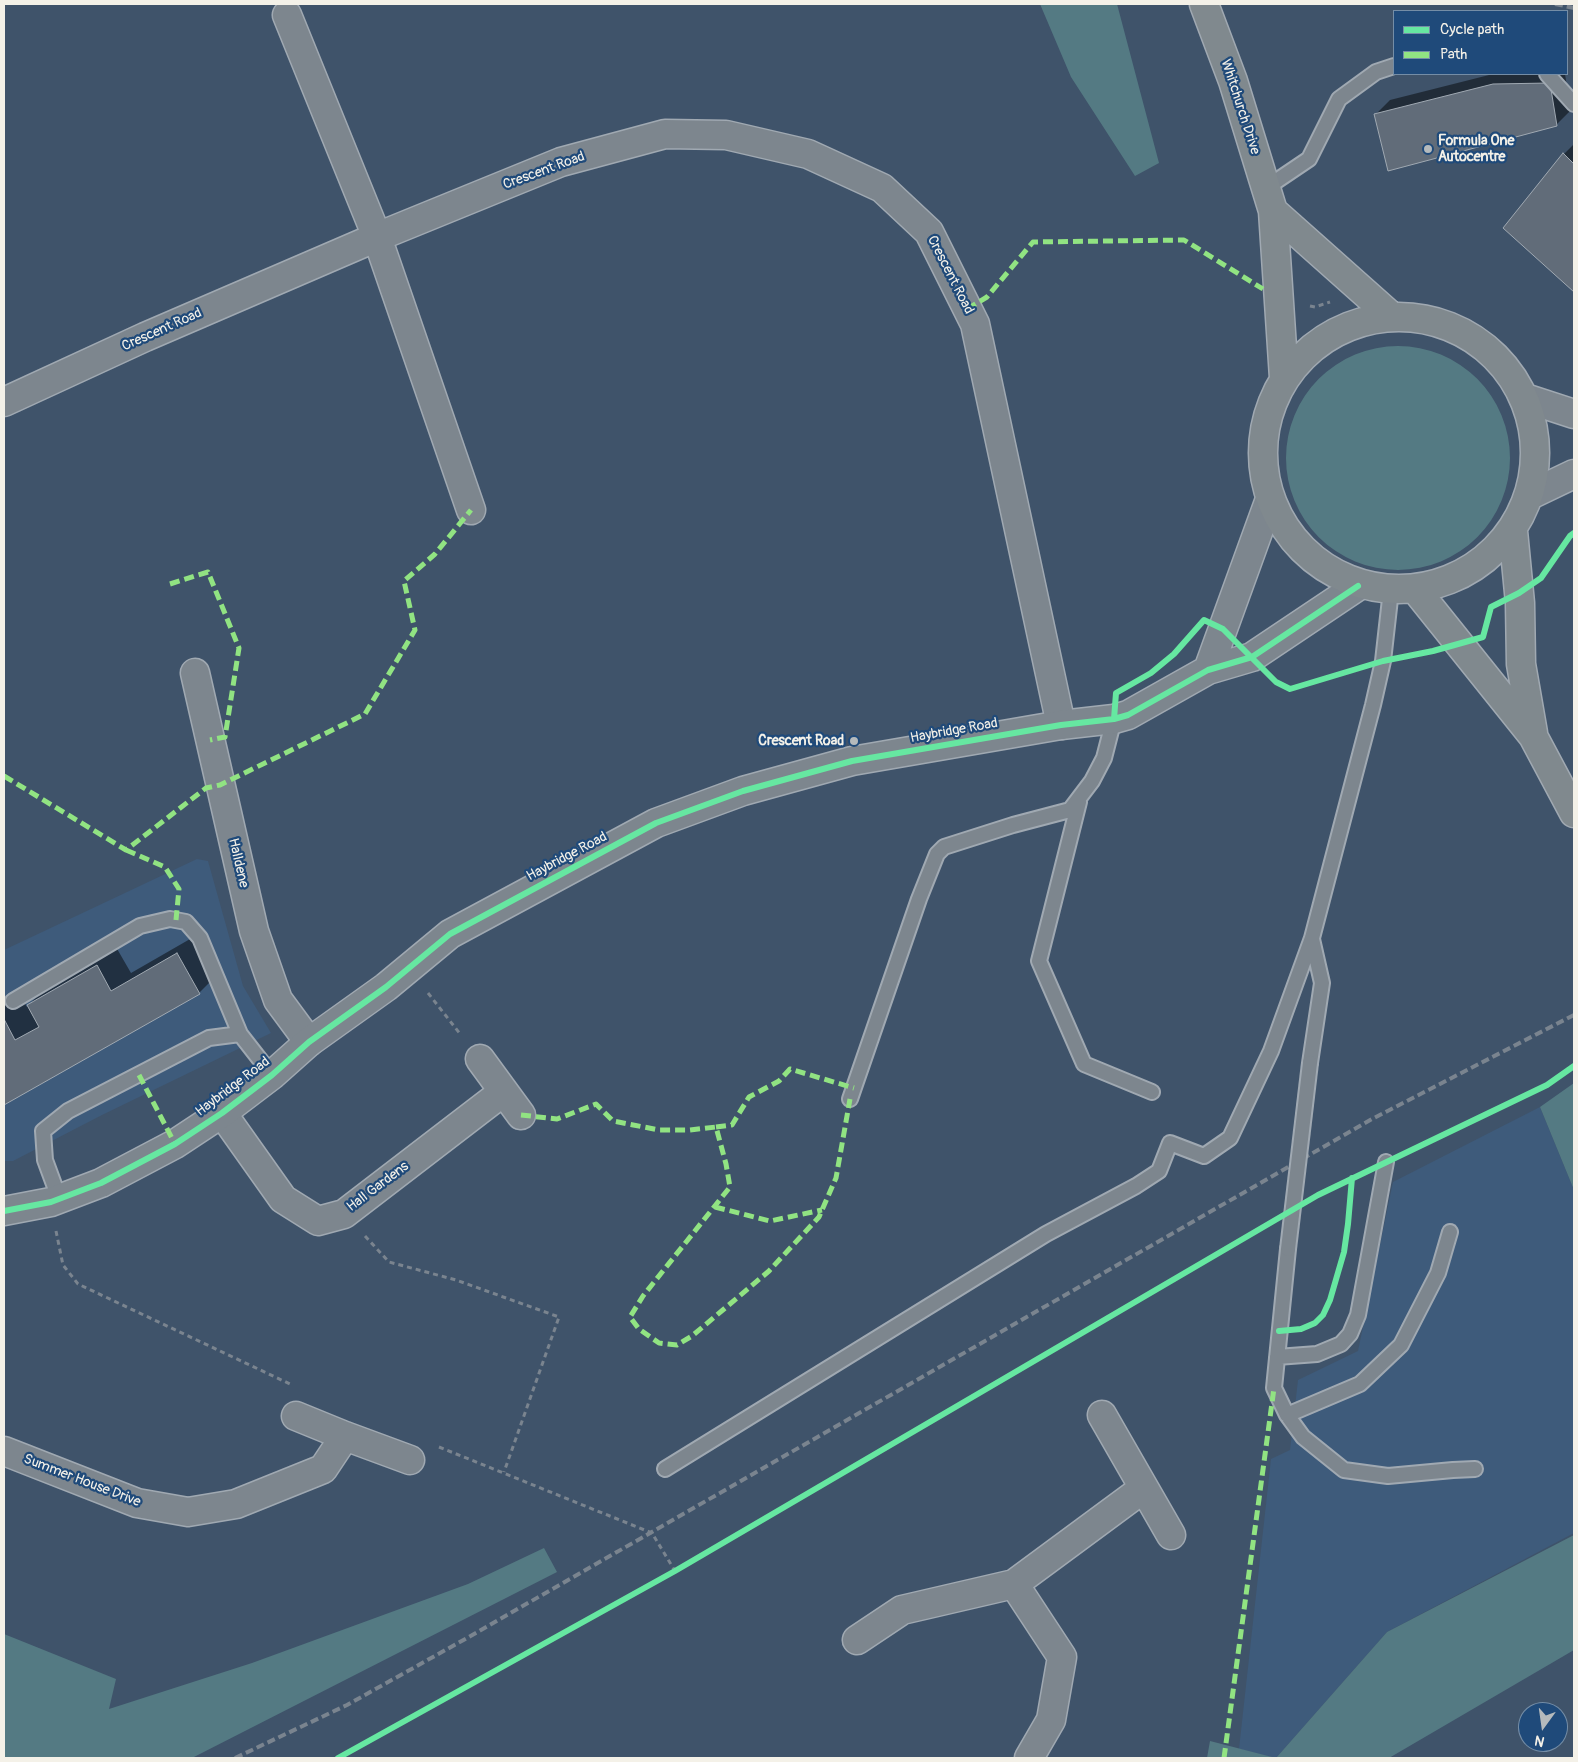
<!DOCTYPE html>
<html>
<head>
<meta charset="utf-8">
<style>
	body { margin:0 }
	#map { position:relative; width:1578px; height:1762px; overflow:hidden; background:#3f536a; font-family:Pangolin,sans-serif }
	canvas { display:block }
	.frame { position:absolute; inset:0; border:5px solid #f4f1e8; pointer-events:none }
	.legend { position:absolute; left:1393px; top:10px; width:175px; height:65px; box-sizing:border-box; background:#1f4a7a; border:1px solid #748da6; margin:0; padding:6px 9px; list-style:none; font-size:15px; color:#f4f1e8 }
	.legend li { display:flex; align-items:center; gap:10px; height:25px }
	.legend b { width:25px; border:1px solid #748da6 }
	.north { position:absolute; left:1518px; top:1702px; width:50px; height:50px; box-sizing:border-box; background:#1f4a7a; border:1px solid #748da6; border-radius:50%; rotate:194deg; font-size:14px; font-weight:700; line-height:20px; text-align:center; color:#f4f1e8 }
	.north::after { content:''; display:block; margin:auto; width:18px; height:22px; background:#b5babc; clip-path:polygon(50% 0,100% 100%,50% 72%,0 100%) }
</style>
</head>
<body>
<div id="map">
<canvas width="1578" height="1762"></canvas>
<div class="frame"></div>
<ul class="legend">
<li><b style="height:6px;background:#66e7a1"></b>Cycle path</li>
<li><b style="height:6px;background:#91e382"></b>Path</li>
</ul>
<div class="north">N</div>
</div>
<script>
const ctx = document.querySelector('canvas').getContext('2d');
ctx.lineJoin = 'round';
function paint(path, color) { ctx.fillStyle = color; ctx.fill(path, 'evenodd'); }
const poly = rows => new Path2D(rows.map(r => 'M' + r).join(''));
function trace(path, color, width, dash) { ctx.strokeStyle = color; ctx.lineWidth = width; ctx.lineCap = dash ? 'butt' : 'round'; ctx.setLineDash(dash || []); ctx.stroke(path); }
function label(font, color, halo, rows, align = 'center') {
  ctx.font = font + ' Pangolin,sans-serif'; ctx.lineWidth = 4.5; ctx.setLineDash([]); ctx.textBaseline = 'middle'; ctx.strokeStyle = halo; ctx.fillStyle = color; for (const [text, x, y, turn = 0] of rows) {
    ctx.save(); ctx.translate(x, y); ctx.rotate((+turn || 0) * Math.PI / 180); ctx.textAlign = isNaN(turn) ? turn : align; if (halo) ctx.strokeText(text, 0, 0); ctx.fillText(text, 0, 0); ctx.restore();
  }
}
const built = poly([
	[197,859,208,861,243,986,271,1033,102,1115,13,1161,4,1161,4,950],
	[1540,1107,1574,1190,1574,1533,1387,1632,1276,1758,1239,1749,1271,1459,1290,1450,1298,1380,1358,1351,1393,1182]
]);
const green = poly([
	[1040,4,1117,4,1159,163,1135,176,1071,77],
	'1286 458a112 112 0 1 1 224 0a112 112 0 1 1-224 0Z',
	[1574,1083,1574,1190,1540,1107],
	[1574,1535,1574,1650,1389,1758,1207,1758,1210,1741,1276,1758,1387,1632],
	[544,1548,557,1572,192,1758,4,1758,4,1634,116,1679,109,1709,252,1663,468,1584]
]);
const shadow = poly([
	[1493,74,1565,74,1571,110,1556,125,1376,114,1390,100],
	[1574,144,1574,290,1505,228,1564,154],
	[197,935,219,973,199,993,4,1104,4,999,18,991,27,1007,47,986,116,947,131,973]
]);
const building = poly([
	[1550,83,1557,126,1388,171,1374,114,1493,84,1550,83],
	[1563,153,1574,164,1574,292,1503,228,1563,153],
	[177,953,200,994,4,1105,4,1019,15,1040,39,1027,27,1005,97,965,111,991,177,953]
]);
const path = poly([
	[1310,306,1315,307,1330,302],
	[428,993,461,1035],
	[56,1231,63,1265,78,1284,290,1384],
	[365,1236,389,1262,456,1280,559,1317,504,1472],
	[439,1447,652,1533,675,1571]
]);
const service = poly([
	[1547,74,1574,104],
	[1266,188,1309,159,1339,99,1376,72,1394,66],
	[1079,802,1039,961,1084,1064,1152,1092],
	[13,1001,140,926,170,919,186,922,200,938,240,1034],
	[1310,1063,1322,983,1312,939],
	[850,1099,919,899,937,854,944,847,1013,825,1070,810,1092,781,1104,758,1114,719],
	[59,1198,45,1160,43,1131,68,1111,209,1038,240,1034,272,1075],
	[1288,1249,1274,1388,1287,1415,1303,1437,1344,1470,1388,1476,1453,1470,1475,1469],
	[1277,1357,1317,1354,1341,1344,1350,1334,1358,1315,1386,1162],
	[1287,1415,1360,1384,1401,1345,1438,1273,1450,1232],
	[665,1469,1046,1234,1136,1186,1159,1171,1170,1143,1204,1156,1230,1138,1271,1051,1312,938,1373,705,1383,661,1391,590]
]);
const minor = poly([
	[1525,398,1574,414],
	[4,402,145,337,377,237,287,15],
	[1530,495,1574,474],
	[471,510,377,237,561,162,665,134,726,135,808,154,882,188,929,232,975,324,1061,725],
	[195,673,254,931,278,1000,309,1042],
	[480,1059,521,1115],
	[222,1113,283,1199,318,1221,344,1214,503,1092],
	[1102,1415,1171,1535],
	[296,1416,345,1436,410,1460],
	[4,1451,137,1503,188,1512,236,1504,323,1469,345,1436],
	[1014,1584,1062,1657,1051,1720,1029,1758],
	[857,1640,902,1610,1014,1584,1144,1488]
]);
const tertiary = poly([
	[1208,670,1270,499],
	[4,1211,51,1202,101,1183,175,1144,222,1113,272,1075,309,1042,386,987,450,934,656,823,743,791,852,761,1061,725,1114,719,1128,715,1208,670,1252,657,1358,586]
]);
const primary = poly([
	[1204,4,1233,81,1273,211,1284,378],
	[1273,211,1391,316],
	'1263 453a136 136 0 1 1 272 0a136 136 0 1 1-272 0Z',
	[1513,531,1520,603,1521,664,1533,733],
	[1416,590,1533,736,1574,813]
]);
const rail = poly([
	[1555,4,1574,8],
	[235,1758,347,1705,467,1638,1372,1119,1574,1015]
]);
const serviceBridge = poly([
	[1288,1249,1310,1063]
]);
const quiet = poly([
	[967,309,987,297,1033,242,1184,240,1263,289],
	[170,584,208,572,239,648,225,737,210,740],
	[4,776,126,850,206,788,220,785,365,714,415,630,404,581,435,554,471,510],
	[126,850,165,867,179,889,176,920],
	[139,1075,175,1144],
	[521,1115,557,1119,596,1104,613,1121,659,1130,690,1130,716,1127,726,1164,730,1187,643,1296,630,1317,639,1329,659,1343,677,1345,692,1336,769,1271,819,1217,836,1178,850,1099],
	[716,1127,732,1125,749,1097,779,1081,790,1069,854,1088],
	[715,1207,770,1221,822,1210],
	[1224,1758,1274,1388]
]);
const cycleway = poly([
	[1114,719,1116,693,1151,673,1174,654,1204,620,1223,629,1276,682,1290,689,1383,661,1433,651,1483,637,1491,607,1519,593,1541,578,1570,536,1574,533],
	[4,1211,51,1202,101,1183,175,1144,222,1113,272,1075,309,1042,386,987,450,934,656,823,743,791,852,761,1061,725,1114,719,1128,715,1208,670,1252,657,1358,586],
	[1279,1331,1301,1329,1315,1323,1323,1315,1330,1300,1344,1252,1348,1224,1352,1178],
	[338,1758,675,1571,1318,1195,1547,1085,1574,1066]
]);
const markers = [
	[1428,149,5,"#b5babc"],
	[854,741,5,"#b5babc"]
];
const streetNames = [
	["Whitchurch Drive",1240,107,72],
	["Crescent Road",544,171,-20],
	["Crescent Road",950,275,63],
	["Crescent Road",162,330,-24],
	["Haybridge Road",954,731,-10],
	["Haybridge Road",567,857,-28],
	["Halldene",238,863,77],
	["Haybridge Road",233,1087,-37],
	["Hall Gardens",378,1187,-37],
	["Summer House Drive",82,1481,21]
];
const poiNames = [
	["Formula One",1438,141],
	["Autocentre",1438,157],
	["Crescent Road",844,741,"right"]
];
paint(built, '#3e5b7b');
paint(green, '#547a83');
paint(shadow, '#0007');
paint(building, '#616c79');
trace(building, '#a0a9b2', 1);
trace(service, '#a0a9b2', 18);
trace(minor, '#a0a9b2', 31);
trace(tertiary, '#a0a9b2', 31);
trace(primary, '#a0a9b2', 31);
trace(path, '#7a848f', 3, [5, 4]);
trace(service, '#7d868e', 14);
trace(minor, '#7d868e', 28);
trace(tertiary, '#7d868e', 28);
trace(primary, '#80898e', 28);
trace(rail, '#7a848f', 4, [8, 4]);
trace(serviceBridge, '#a0a9b2', 18, []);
trace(serviceBridge, '#7d868e', 14);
trace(quiet, '#91e382', 5, [10, 5]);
trace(cycleway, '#66e7a1', 6);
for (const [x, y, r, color] of markers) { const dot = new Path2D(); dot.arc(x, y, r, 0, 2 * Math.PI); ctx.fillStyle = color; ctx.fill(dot); trace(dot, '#1f4a7a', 2); }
label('14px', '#f4f1e8', '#1f4a7a', streetNames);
label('bold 14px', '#f4f1e8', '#1f4a7a', poiNames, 'left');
</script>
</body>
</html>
